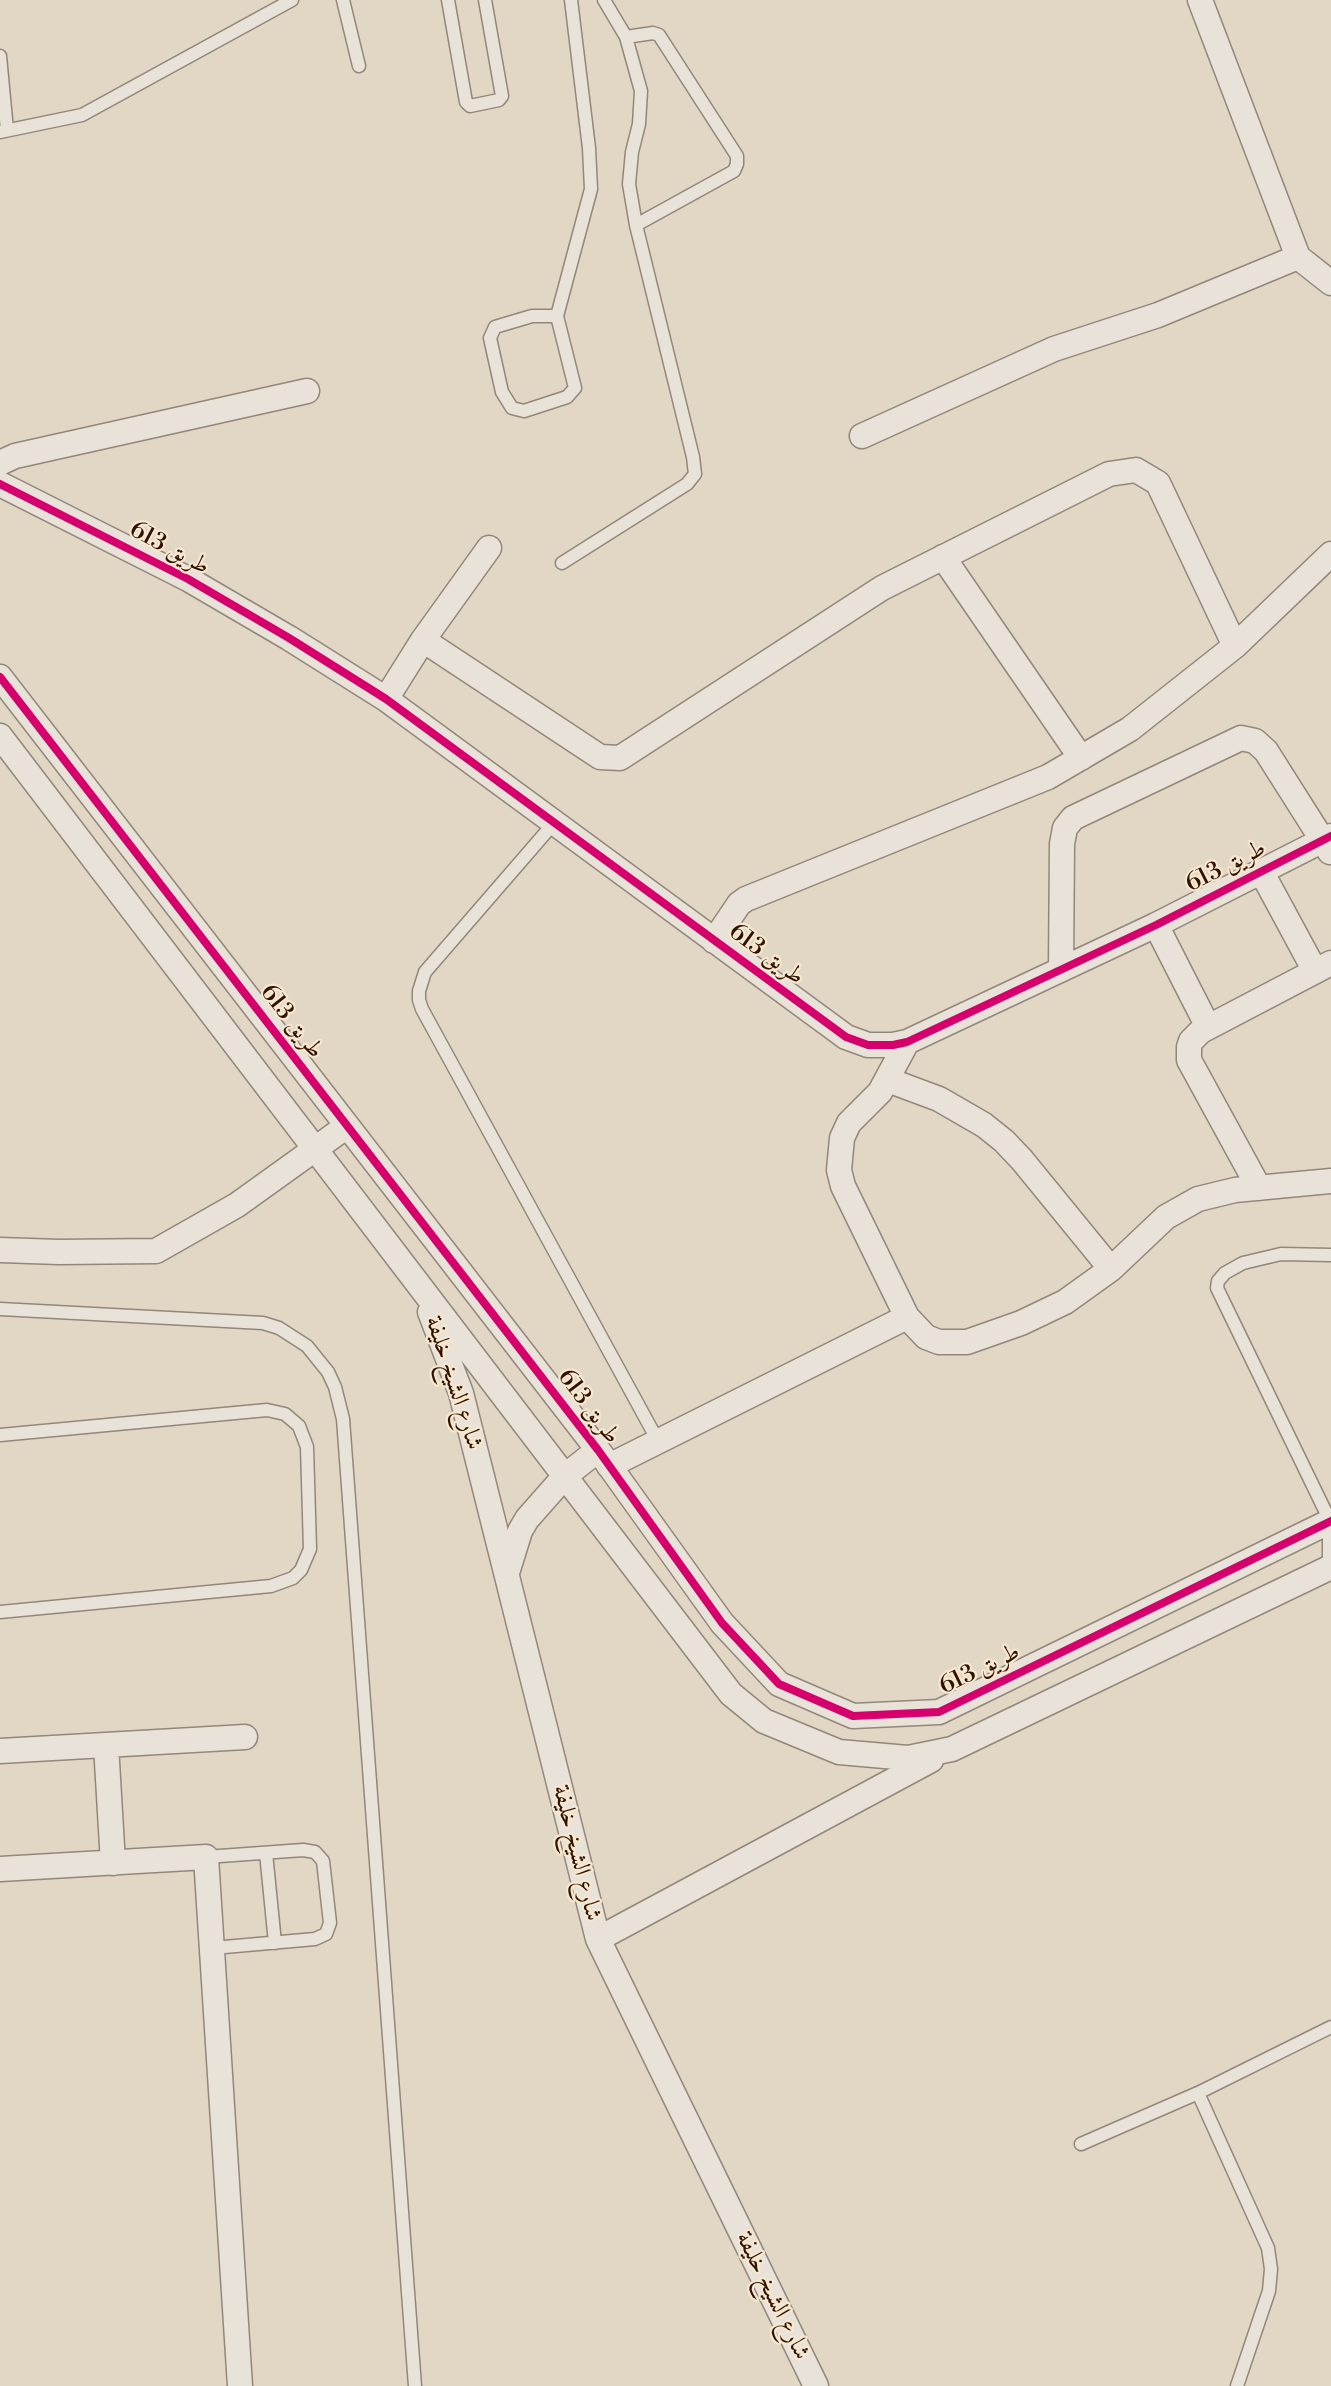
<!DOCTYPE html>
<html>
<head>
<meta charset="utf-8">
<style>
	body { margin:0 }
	canvas { display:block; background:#e2d6c4 }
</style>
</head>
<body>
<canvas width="1331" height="2386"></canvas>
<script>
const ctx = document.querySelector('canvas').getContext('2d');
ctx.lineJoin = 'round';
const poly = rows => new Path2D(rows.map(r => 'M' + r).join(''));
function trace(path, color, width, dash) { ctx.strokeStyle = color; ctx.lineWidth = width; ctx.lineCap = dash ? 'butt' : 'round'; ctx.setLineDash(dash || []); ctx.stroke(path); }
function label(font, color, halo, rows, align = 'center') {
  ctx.font = font + ' "Libre Bodoni",Amiri,serif'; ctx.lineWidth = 4.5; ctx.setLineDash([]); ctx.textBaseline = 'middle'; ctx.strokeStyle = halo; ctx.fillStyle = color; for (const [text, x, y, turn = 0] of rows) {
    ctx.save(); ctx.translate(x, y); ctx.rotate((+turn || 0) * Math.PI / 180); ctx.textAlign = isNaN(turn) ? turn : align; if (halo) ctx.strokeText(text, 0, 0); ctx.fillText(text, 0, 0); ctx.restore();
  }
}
const service = poly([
	[343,0,359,66],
	[448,0,466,102,470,106,499,100,502,96,485,0],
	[626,37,653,33,659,35,737,156,737,164,734,171,636,225],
	[0,56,7,130],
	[0,132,82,115,292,0],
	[557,316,532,316,495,327,490,338,502,392,512,408,524,411,567,397,575,388,557,316,591,189,589,148,571,0],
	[562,563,687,484,695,474,693,457,636,225,629,184,632,152,639,124,641,91,626,37,604,0],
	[554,823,425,972,419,991,419,1000,422,1009,658,1441],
	[1331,1255,1281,1254,1243,1263,1225,1273,1218,1281,1217,1288,1331,1523],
	[0,1309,263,1323,279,1328,307,1346,328,1372,335,1387,343,1419,415,2386],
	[0,1435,267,1410,285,1414,299,1426,307,1447,310,1549,301,1570,293,1578,271,1586,0,1612],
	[1329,1571,1329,1522],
	[266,1853,275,1943],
	[206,1857,303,1850,315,1852,323,1861,330,1923,326,1934,315,1939,213,1948],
	[1198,2093,1268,2248,1271,2269,1269,2291,1237,2386],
	[1081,2144,1198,2093,1331,2027]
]);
const minor = poly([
	[1200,0,1298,257,1331,283],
	[862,436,1054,349,1158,315,1298,257],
	[0,463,15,456,307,391],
	[0,484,188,579,289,638,386,699,846,1037,868,1045,893,1045,907,1042,1156,925,1331,836],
	[943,557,1081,758],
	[423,640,600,757,620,758,882,588,1109,474,1136,470,1158,483,1235,646],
	[0,677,598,1450,722,1623,779,1684,853,1716,939,1712,1331,1521],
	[386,699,423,640,489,548],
	[0,736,731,1694,764,1721,839,1752,908,1758,952,1749,1331,1567],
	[1261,871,1315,971],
	[1156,925,1208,1027],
	[714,941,739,904,746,899,1048,777,1130,729,1235,646,1331,554],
	[1061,969,1062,844,1065,828,1073,818,1241,738,1255,741,1266,751,1330,852],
	[907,1042,880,1092,849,1123,842,1138,839,1170,843,1186,907,1317,926,1337,939,1342,967,1342,1021,1323,1065,1302,1111,1269,1166,1217,1198,1199,1235,1190,1331,1181],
	[888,1080,939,1099,984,1125,1004,1141,1022,1160,1111,1269],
	[1259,1188,1189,1060,1189,1047,1191,1041,1201,1031,1331,963],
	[0,1250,59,1252,156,1251,237,1205,347,1126],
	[430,1312,461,1393,598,1939,816,2386],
	[609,1466,907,1317],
	[507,1573,520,1531,527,1519,565,1476,598,1450],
	[106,1745,113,1863],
	[0,1751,245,1737],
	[0,1869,206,1857,240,2386],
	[598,1939,931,1760]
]);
const cycleway = poly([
	[0,484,188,579,289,638,386,699,846,1037,868,1045,893,1045,907,1042,1156,925,1331,836],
	[0,677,598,1450,722,1623,779,1684,853,1716,939,1712,1331,1521]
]);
const streetNames = [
	["طريق 613",169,549,28],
	["طريق 613",1226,867,-27],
	["طريق 613",766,955,36],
	["طريق 613",291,1022,52],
	["شارع الشيخ خليفة",453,1383,72],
	["طريق 613",588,1407,53],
	["طريق 613",980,1670,-26],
	["شارع الشيخ خليفة",576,1853,76],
	["شارع الشيخ خليفة",772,2296,64]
];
trace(service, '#92877a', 15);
trace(minor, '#92877a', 27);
trace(service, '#e8e2d8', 12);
trace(minor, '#e8e2d8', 24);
trace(cycleway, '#d6006c', 8);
label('24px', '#301200', '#f5e7d0', streetNames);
</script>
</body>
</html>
